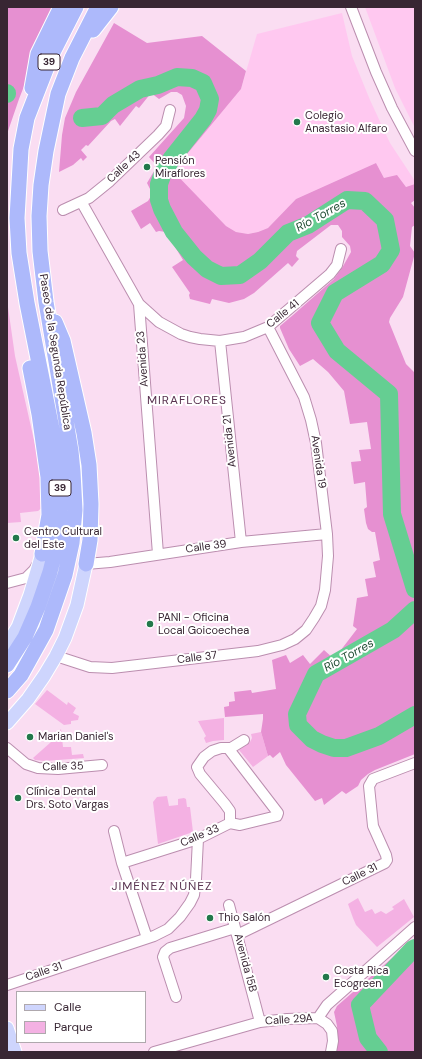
<!DOCTYPE html>
<html>
<head>
<meta charset="utf-8">
<style>
	body { margin:0 }
	#map { position:relative; width:422px; height:1059px; overflow:hidden; background:#faddf2; font-family:"DM Sans",sans-serif }
	canvas { display:block }
	.frame { position:absolute; inset:0; border:8px solid #382633; pointer-events:none }
	.legend { position:absolute; left:16px; top:991px; width:130px; height:52px; box-sizing:border-box; background:#fff; border:1px solid #afa8ad; margin:0; padding:5px 7px; list-style:none; font-size:12px; color:#382633 }
	.legend li { display:flex; align-items:center; gap:8px; height:20px }
	.legend b { width:20px; border:1px solid #afa8ad }
</style>
</head>
<body>
<div id="map">
<canvas width="422" height="1059"></canvas>
<div class="frame"></div>
<ul class="legend">
<li><b style="height:5px;background:#ced5fd"></b>Calle</li>
<li><b style="height:11px;background:#f4b1e3"></b>Parque</li>
</ul>
</div>
<script>
const ctx = document.querySelector('canvas').getContext('2d');
ctx.lineJoin = 'round';
function paint(path, color) { ctx.fillStyle = color; ctx.fill(path, 'evenodd'); }
const poly = rows => new Path2D(rows.map(r => 'M' + r).join(''));
function trace(path, color, width, dash) { ctx.strokeStyle = color; ctx.lineWidth = width; ctx.lineCap = dash ? 'butt' : 'round'; ctx.setLineDash(dash || []); ctx.stroke(path); }
function label(font, color, halo, rows, align = 'center') {
  ctx.font = font + ' "DM Sans",sans-serif'; ctx.lineWidth = 4; ctx.setLineDash([]); ctx.textBaseline = 'middle'; ctx.strokeStyle = halo; ctx.fillStyle = color; for (const [text, x, y, turn = 0] of rows) {
    ctx.save(); ctx.translate(x, y); ctx.rotate((+turn || 0) * Math.PI / 180); ctx.textAlign = isNaN(turn) ? turn : align; if (halo) ctx.strokeText(text, 0, 0); ctx.fillText(text, 0, 0); ctx.restore();
  }
}
const built = poly([
	[365,7,415,7,415,128,395,88],
	[342,13,352,56,370,100,390,143,415,181,415,184,407,187,384,178,376,163,296,199,268,228,258,232,248,234,236,232,226,226,173,171,241,89,257,34]
]);
const green = poly([
	[7,300,15,356,38,458,44,506,38,511,20,513,21,522,7,523],
	[47,690,67,705,68,702,76,708,73,713,79,716,78,720,71,721,71,724,64,725,35,704],
	[224,718,224,740,213,741,206,743,204,738,206,736,198,721],
	[61,729,63,747,71,747,72,755,83,754,84,758,45,761,35,760,33,758,51,742],
	[261,732,268,756,253,767,239,750,250,742,252,738,251,734],
	[167,796,169,806,178,805,178,799,184,798,186,799,187,807,190,807,193,832,158,844,153,802,157,797],
	[358,898,365,912,372,909,375,914,381,911,386,914,394,909,392,907,404,899,414,917,377,947,356,925,353,918,348,904]
]);
const forest = poly([
	[7,7,55,7,19,99,7,134],
	[114,23,147,43,202,36,246,71,241,89,173,171,226,226,236,232,248,234,258,232,268,228,296,199,376,163,384,178,397,175,406,187,415,184,415,200,411,203,415,208,415,225,412,227,410,246,415,253,403,297,390,318,389,322,406,364,415,373,415,754,375,770,368,774,361,780,358,786,346,794,342,791,324,805,322,798,315,801,286,765,280,752,273,758,270,755,268,756,261,732,263,719,263,714,225,717,224,707,229,706,229,702,235,701,234,692,251,690,252,693,276,689,272,660,286,655,290,663,303,655,310,664,324,650,334,659,357,629,353,626,357,598,368,596,365,579,376,577,373,562,380,560,375,532,372,532,368,529,366,523,364,509,367,507,365,482,354,484,351,462,361,461,359,450,371,449,367,422,350,424,344,391,339,385,328,372,313,359,300,366,289,349,280,328,280,326,293,315,334,279,342,268,351,252,350,246,342,237,342,231,338,225,331,225,297,251,296,256,299,259,292,267,288,263,254,293,244,299,229,303,212,299,210,304,190,299,189,295,190,293,172,267,183,260,166,232,159,231,156,232,150,223,141,229,131,211,148,201,151,196,150,189,147,183,157,166,149,157,184,118,186,106,182,95,177,92,171,92,159,99,151,93,139,108,136,106,120,126,115,119,111,121,88,146,86,145,81,150,87,157,83,161,81,158,73,165,59,172,62,135,65,118,76,92],
	[415,938,415,1052,336,1052,338,1041,337,1026,334,1012,337,1006]
]);
const river = poly([
	[7,93,7,94],
	[82,118,102,116,113,105,140,89,158,85,177,77,192,78,203,83,210,99,208,110,203,119,172,158,163,173,159,184,159,200,162,209,174,232,194,257,207,269,221,276,240,275,260,261,288,233,308,225,347,200,365,201,385,220,391,250,382,264,335,293,320,323,337,351,389,394,392,514,415,589],
	[415,610,393,630,316,674,297,714,298,725,312,739,322,744,334,748,346,748,379,736,415,715],
	[379,1052,368,1038,360,1005,413,949,415,948]
]);
const minor = poly([
	[351,7,376,72,392,108,415,151],
	[82,203,139,304,158,554],
	[63,210,89,198,110,181,158,135,166,126,170,110],
	[139,304,159,322,181,334,190,337,200,339,220,341,244,337,268,327,330,274,337,265,341,249],
	[220,341,241,542],
	[86,564,110,562,241,542,327,534],
	[7,583,26,578,34,570,37,565],
	[56,656,90,667,112,668,258,651,282,645,295,639,306,630,314,618,321,606,325,590,328,556,327,534,316,443,311,420,304,397,268,327],
	[7,748,26,764,38,768,58,769,102,765],
	[230,823,230,811,225,804,200,774,197,767,204,757,212,751,221,748,231,748,244,740],
	[114,831,122,863,147,938],
	[122,863,198,839,230,823,240,825,277,816,278,813,228,748],
	[229,905,260,1022],
	[237,935,385,863,387,860,386,855,373,826,369,786,373,779,415,763],
	[7,985,154,936,168,929,180,917,190,903,194,895,196,879,198,839],
	[176,997,163,957,165,952,170,948,235,928],
	[318,1018,327,1024,332,1031,333,1041,331,1052],
	[154,1052,260,1022,287,1019,318,1018,327,1005,415,927]
]);
const major = poly([
	[7,645,18,627,30,595,42,554],
	[7,723,28,699,44,676,56,656,65,638,77,605,86,564],
	[7,1028,15,1052]
]);
const highway = poly([
	[93,30,111,7],
	[32,88,38,54,61,7],
	[55,322,63,341,84,433,89,465,91,504,90,540,86,564],
	[30,368,39,414,48,477,49,515,42,554],
	[7,665,25,637,38,607,50,572,57,544,61,497,59,464,27,303,19,253,17,218,21,149,27,118,52,54,76,7],
	[7,691,21,675,46,630,65,575,72,543,75,510,73,472,71,451,46,302,40,251,39,216,41,185,46,151,58,94,72,58,98,7]
]);
const markers = [
	[297,122,4,"#22784b"],
	[147,167,4,"#22784b"],
	[16,538,4,"#22784b"],
	[150,624,4,"#22784b"],
	[30,737,4,"#22784b"],
	[18,798,4,"#22784b"],
	[210,918,4,"#22784b"],
	[326,977,4,"#22784b"]
];
const shields = [
	[49,62,22],
	[60,488,22]
];
const shieldNames = [
	["39",49,62],
	["39",60,488]
];
const poiNames = [
	["Colegio",305,116],
	["Anastasio Alfaro",305,129],
	["Pensión",155,161],
	["Miraflores",155,174],
	["Centro Cultural",24,532],
	["del Este",24,545],
	["PANI - Oficina",158,618],
	["Local Goicoechea",158,631],
	["Marian Daniel's",38,737],
	["Clínica Dental",26,792],
	["Drs. Soto Vargas",26,805],
	["Thio Salón",218,918],
	["Costa Rica",334,971],
	["Ecogreen",334,984]
];
const streetNames = [
	["Calle 43",124,167,-43],
	["Calle 41",283,314,-39],
	["Paseo de la Segunda República",55,352,81],
	["Avenida 23",143,359,-94],
	["Avenida 21",230,441,-96],
	["Avenida 19",318,462,82],
	["Calle 39",206,547,-8],
	["Calle 37",197,658,-7],
	["Calle 35",63,767,-2],
	["Calle 33",200,836,-23],
	["Calle 31",360,875,-26],
	["Avenida 15B",245,963,75],
	["Calle 31",44,972,-19],
	["Calle 29A",289,1020,-4]
];
const waterNames = [
	["Río Torres",321,216,-29],
	["Río Torres",349,656,-29]
];
const neighbourhoodNames = [
	["MIRAFLORES",187,401],
	["JIMÉNEZ NÚÑEZ",162,887]
];
paint(built, '#ffc8f0');
paint(green, '#f4b1e3');
paint(forest, '#e690d1');
trace(river, '#65ce92', 18);
trace(minor, '#bb8eaf', 12);
trace(major, '#fff', 15);
trace(highway, '#fff', 17);
trace(minor, '#fff', 10);
trace(major, '#ced5fd', 13);
trace(highway, '#adb9fb', 15);
for (const [x, y, r, color] of markers) { const dot = new Path2D(); dot.arc(x, y, r, 0, 2 * Math.PI); ctx.fillStyle = color; ctx.fill(dot); trace(dot, '#fff', 1.5); }
for (const [x, y, w] of shields) { const box = new Path2D(); box.roundRect(x - w / 2, y - 8, w, 16, 3); ctx.fillStyle = '#fff'; ctx.fill(box); trace(box, '#382633', 1); }
label('bold 10px', '#382633', null, shieldNames);
label('11px', '#382633', '#fff', poiNames, 'left');
label('11px', '#382633', '#fff', streetNames);
label('italic 12px', '#214d34', '#fff', waterNames);
ctx.letterSpacing = '1px';
label('12px', '#5a3451', '#fff', neighbourhoodNames);
ctx.letterSpacing = '0px';
</script>
</body>
</html>
